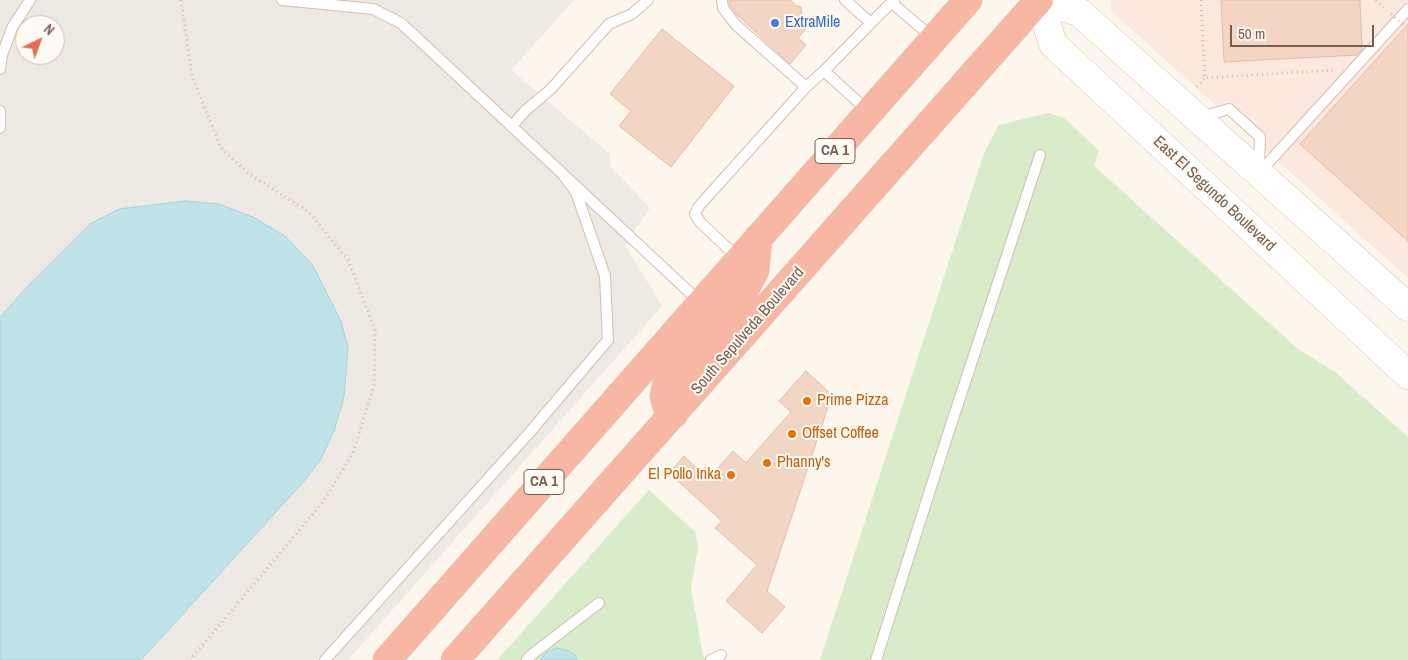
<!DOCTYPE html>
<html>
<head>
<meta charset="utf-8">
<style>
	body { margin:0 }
	#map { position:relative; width:1408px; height:660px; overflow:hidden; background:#fdf6ec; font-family:"Archivo Narrow",sans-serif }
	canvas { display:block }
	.north { position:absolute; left:15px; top:15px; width:50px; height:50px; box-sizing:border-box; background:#fffaf3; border:1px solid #cabbb1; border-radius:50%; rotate:42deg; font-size:14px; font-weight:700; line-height:20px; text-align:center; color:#7a5c4d }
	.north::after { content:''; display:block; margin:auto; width:18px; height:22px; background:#e76f51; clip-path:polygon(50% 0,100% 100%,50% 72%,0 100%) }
	.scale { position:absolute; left:1230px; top:25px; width:144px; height:22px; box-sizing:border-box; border:2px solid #7a5c4d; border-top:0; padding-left:6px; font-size:15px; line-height:18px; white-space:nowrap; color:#7a5c4d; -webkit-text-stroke:4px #fffaf3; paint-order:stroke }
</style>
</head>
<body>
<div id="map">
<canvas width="1408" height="660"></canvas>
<div class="north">N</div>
<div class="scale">50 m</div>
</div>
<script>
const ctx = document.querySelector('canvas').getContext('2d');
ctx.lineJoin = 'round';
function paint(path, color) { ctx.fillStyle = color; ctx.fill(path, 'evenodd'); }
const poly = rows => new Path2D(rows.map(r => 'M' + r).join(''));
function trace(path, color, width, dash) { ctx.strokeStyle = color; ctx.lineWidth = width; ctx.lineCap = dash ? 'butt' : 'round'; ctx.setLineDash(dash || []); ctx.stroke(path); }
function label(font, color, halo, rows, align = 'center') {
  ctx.font = font + ' "Archivo Narrow",sans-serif'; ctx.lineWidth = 4; ctx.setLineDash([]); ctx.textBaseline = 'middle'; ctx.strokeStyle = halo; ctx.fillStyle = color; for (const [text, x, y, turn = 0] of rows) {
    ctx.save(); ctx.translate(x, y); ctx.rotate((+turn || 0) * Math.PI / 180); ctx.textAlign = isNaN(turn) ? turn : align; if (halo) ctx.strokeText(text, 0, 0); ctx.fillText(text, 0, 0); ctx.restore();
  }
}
const commercial = poly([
	[1111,0,1408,0,1408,278,1111,11]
]);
const industrial = poly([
	[0,0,574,0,511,70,610,154,610,166,650,208,625,245,662,306,348,660,0,660],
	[25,25,55,25,55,55,25,55]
]);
const green = poly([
	[1048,113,1064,118,1099,151,1094,166,1298,349,1335,372,1408,437,1408,660,820,660,984,153,999,125],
	[649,490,695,532,698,546,691,588,703,655,706,660,497,660]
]);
const water = poly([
	[185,201,219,204,253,217,285,236,312,264,341,321,348,348,344,397,334,431,321,459,306,479,141,660,0,660,0,317,28,286,90,224,119,209,185,201],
	[557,648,569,651,575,655,577,660,540,660,547,652,557,648]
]);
const building = poly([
	[729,0,790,0,797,6,801,7,802,15,811,23,798,38,806,45,790,64,736,14,730,5,729,0],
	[1221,0,1360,0,1362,50,1357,55,1224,62,1221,0],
	[1408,24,1408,241,1300,144,1408,24],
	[662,29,734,86,671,167,619,126,631,111,610,94,662,29],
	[806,371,832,395,767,591,785,607,762,633,726,601,757,565,715,528,722,521,669,473,684,456,701,472,705,467,713,474,733,451,746,463,791,412,779,401,806,371]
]);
const path = poly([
	[181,0,192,76,221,148,248,173,309,212,348,260,375,330,374,385,353,453,323,502,190,660],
	[1201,0,1205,78,1334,70],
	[1376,0,1387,11],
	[1197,87,1205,78]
]);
const lane = poly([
	[282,0,373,9,401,23,700,302],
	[722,0,723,8,736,25,806,87],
	[892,3,933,38],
	[871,23,894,0],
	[0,69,2,55,12,28,30,0],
	[824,71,868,111],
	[0,111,0,128],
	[1201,117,1229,109,1260,137,1259,169],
	[512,126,525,111,551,89,609,24,632,14,648,0],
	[1259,173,1408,9],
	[739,259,700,222,695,214,699,206,806,87,824,71,871,23,845,0],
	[325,660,530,432,608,340,605,276,576,192,561,172],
	[527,660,530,656,599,603],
	[711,660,721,655],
	[876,660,946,440,1040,155]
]);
const secondary = poly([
	[1039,0,1053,44,1408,375],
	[1039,0,1079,12,1408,307]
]);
const highway = poly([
	[674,414,667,407,664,396,666,386,720,322,745,289,755,271,758,238],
	[387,660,968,0],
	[455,660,1039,0]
]);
const pathBridge = poly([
	[1391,14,1406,27]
]);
const markers = [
	[775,23,5,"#3f7fe0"],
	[807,401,5,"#e8710a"],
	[792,434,5,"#e8710a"],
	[767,463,5,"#e8710a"],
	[731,475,5,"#e8710a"]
];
const shields = [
	[835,151,40],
	[544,482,40]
];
const shieldNames = [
	["CA 1",835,151],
	["CA 1",544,482]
];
const shopNames = [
	["ExtraMile",785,23]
];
const streetNames = [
	["East El Segundo Boulevard",1214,194,43],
	["South Sepulveda Boulevard",748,331,-49]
];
const foodNames = [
	["Prime Pizza",817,401],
	["Offset Coffee",802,434],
	["Phanny's",777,463],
	["El Pollo Inka",721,475,"right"]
];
paint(commercial, '#fde8e0');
paint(industrial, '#efe9e4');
paint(green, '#d8ecc9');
paint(water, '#bfe3e8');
trace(water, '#a5d3da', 1);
paint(building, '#f3d5c3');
trace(building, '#e6bba3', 1);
trace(lane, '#d1beb0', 12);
trace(secondary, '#d6c0b0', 29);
trace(highway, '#dad1cd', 29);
trace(path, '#d9b8a5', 3, [1, 4]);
trace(lane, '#fff', 10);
trace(secondary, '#fff', 28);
trace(highway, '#f7b7a3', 28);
trace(pathBridge, '#d9b8a5', 3, [1, 4]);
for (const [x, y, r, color] of markers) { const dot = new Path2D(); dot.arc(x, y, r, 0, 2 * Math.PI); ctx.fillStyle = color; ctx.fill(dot); trace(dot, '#fffaf3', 2); }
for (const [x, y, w] of shields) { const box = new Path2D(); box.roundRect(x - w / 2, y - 12.5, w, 25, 4); ctx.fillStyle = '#fffaf3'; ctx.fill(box); trace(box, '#7a5c4d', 1); }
label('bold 15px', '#7a5c4d', null, shieldNames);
label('16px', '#366cbe', '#fffaf3', shopNames, 'left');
label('16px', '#7a5c4d', '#fffaf3', streetNames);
label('16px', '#c56008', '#fffaf3', foodNames, 'left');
</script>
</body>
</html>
